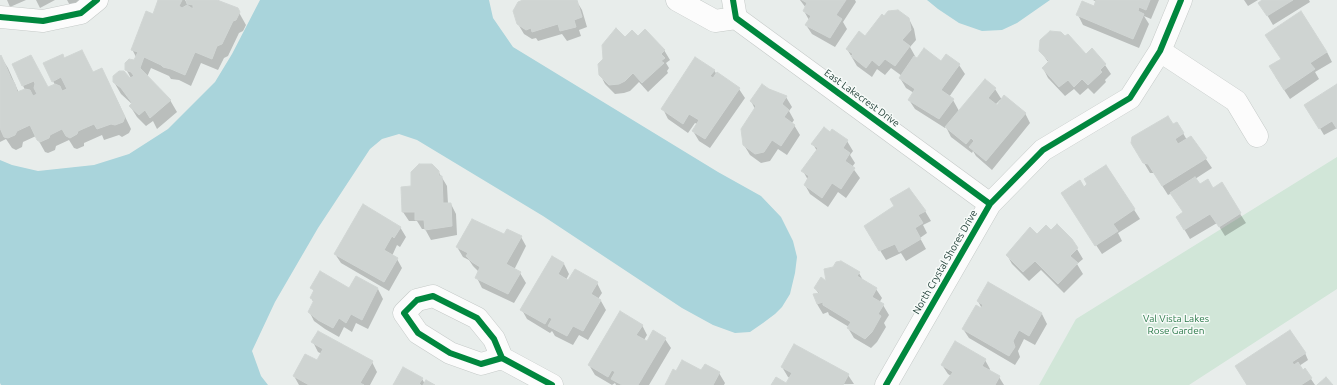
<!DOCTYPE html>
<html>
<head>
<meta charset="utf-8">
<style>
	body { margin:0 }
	canvas { display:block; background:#e8edeb }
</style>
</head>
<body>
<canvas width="1337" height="385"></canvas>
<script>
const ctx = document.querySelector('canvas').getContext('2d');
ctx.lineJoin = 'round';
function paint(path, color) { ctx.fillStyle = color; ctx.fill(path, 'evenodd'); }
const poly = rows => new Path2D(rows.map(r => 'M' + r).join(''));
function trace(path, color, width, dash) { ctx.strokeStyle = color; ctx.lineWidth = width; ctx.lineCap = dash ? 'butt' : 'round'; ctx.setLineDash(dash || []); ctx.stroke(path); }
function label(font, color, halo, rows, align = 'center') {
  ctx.font = font + ' Ubuntu,sans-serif'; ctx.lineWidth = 3; ctx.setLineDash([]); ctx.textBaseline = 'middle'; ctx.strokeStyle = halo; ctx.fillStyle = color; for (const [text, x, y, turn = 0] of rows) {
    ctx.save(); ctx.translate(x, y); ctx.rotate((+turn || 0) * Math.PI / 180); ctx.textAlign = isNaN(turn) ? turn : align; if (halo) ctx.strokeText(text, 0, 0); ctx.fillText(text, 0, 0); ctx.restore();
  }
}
const green = poly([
	[1337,157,1337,289,1189,385,1039,385,1076,319]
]);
const water = poly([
	[260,0,489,0,493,18,513,47,718,172,761,196,781,217,793,241,797,257,795,273,790,294,782,307,775,314,763,323,750,332,735,333,713,325,682,308,543,216,417,140,399,134,382,139,370,149,318,228,275,302,252,351,261,376,268,385,1,385,0,383,0,160,12,165,38,171,94,165,129,154,168,129,215,82,232,54],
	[927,0,1050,0,1017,23,1002,30,982,31,959,23,938,9]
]);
const shadow = poly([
	[7,0,26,0,10,7],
	[36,0,55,0,40,8],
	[67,0,88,0,72,9],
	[160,0,185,0,188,5,187,0,215,0,237,9,246,25,243,31,239,33,228,56,224,58,218,70,201,63,191,86,179,80,171,79,169,76,151,68,147,77,170,100,177,112,157,129,153,121,146,126,137,117,130,106,132,104,121,94,114,82,132,80,126,69,135,62,136,57,132,49,154,15],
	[526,0,576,0,582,10,587,27,579,30,581,36,567,41,562,34,538,41,536,38,532,39,524,34,518,24],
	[800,0,855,0,856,2,843,22,847,29,835,47,812,34,806,25,809,20,804,11,806,8],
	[1093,0,1159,0,1151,19,1144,16,1149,24,1139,48,1083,25,1078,15,1094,8,1097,2],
	[1244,0,1258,0,1248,6],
	[1263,0,1309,0,1310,2,1273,25,1260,3],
	[885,17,909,19,914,29,916,40,910,47,915,56,914,57,917,59,959,65,965,74,949,97,953,100,959,111,995,89,1002,100,1025,113,1030,123,992,170,976,156,973,151,972,153,951,137,946,127,945,128,915,109,909,100,914,93,906,88,900,78,902,76,891,68,885,75,877,69,872,77,857,66,847,49,865,37],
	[1000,100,1001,101,997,106,995,105],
	[638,37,664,50,670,60,666,63,669,68,667,71,668,73,648,92,639,82,630,91,624,93,615,94,605,84,600,74,626,38],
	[1092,50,1105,65,1111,74,1105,80,1106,82,1094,94,1088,88,1080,95,1074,89,1065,96,1048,78,1043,68,1049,63,1040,51,1086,55],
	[82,51,93,73,102,69,108,81,131,129,129,133,122,137,119,135,104,140,102,135,84,143,84,146,77,149,74,148,69,140,56,146,55,150,48,153,45,152,36,136,23,142,22,147,16,150,12,148,6,139,0,142,0,57,1,57,8,68,19,93,25,90,13,64,48,88,55,85,53,81,64,59],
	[1327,52,1332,62,1315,72,1319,79,1290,99,1275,76],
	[714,70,717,75,739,89,745,98,710,148,699,141,693,131,697,124,695,123,688,133,668,119,663,109],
	[1337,86,1337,128,1324,135,1306,105],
	[769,89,786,97,792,107,789,111,794,120,792,123,794,125,800,135,787,155,778,149,770,161,761,163,750,155,744,145,755,109,751,101],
	[1177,123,1187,140,1191,137,1212,168,1195,179,1199,186,1213,189,1221,184,1246,223,1225,236,1217,223,1190,239,1177,217,1184,213,1172,193,1168,195,1154,173,1150,173,1138,153],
	[832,131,847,141,853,151,850,155,855,163,852,167,860,178,846,198,838,192,828,207,810,194,805,185,808,180,803,171,817,151,813,144,831,133],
	[1106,166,1140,219,1118,233,1122,241,1102,254,1068,203],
	[438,171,447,186,448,204,451,204,456,214,457,235,431,240,425,229,422,229,417,221,409,221,403,212,412,187],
	[925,211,931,221,923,225,927,233,920,238,926,249,906,261,901,253,886,260,865,226],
	[400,227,406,237,400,247,397,245,392,256,397,259,402,268,389,291,341,263,335,254],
	[1051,231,1077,249,1083,259,1077,264,1083,274,1064,293,1041,270,1029,281,1012,264,1007,255,1037,235],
	[504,236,521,237,526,246,514,270,520,273,526,283,514,303,482,288,477,278,478,271,473,266,469,260,463,257,457,247],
	[552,258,564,264,569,274,566,280,569,281,597,283,602,293,598,299,601,301,606,310,588,340,579,335,573,345,555,336,552,331,550,333,527,319,522,310],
	[859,273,864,282,876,289,882,298,879,303,883,305,889,315,884,323,886,327,877,342,871,348,854,338,848,328,849,327,829,315,828,312,823,314,817,304,815,295,819,294,815,288],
	[989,283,1042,314,1047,324,1035,345,1024,339,1018,351,1020,357,1015,365,969,338,963,329,983,311,978,301],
	[312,288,378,289,383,299,368,329,356,323,352,332,344,327,339,337,325,329,314,321,309,311,314,303,311,298,314,292],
	[642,325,647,335,644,340,647,342,665,339,671,348,649,385,616,385,615,383,612,385,595,375,589,365],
	[313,342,372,362,377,372,370,385,299,385,294,376,317,361,322,354,318,352],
	[1305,353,1308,360,1299,366,1311,379,1315,385,1248,385],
	[985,360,990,369,989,371,999,377,1004,385,944,385,951,376,948,374,942,365],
	[705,365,719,373,725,383,724,385,666,385,676,372,702,372],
	[782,367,848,375,854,384,772,385,787,384,790,378,788,377],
	[422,379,425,384,433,385,394,385]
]);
const building = poly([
	[158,0,182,0,179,6,182,8,187,5,193,9,193,5,187,4,186,0,217,0,238,8,240,12,236,20,233,21,222,44,217,46,212,59,195,52,185,75,171,69,163,67,161,65,144,57,140,68,171,100,150,118,145,110,139,115,129,106,132,103,121,88,113,82,113,76,119,71,124,71,130,78,134,76,131,72,125,70,125,63,129,59,134,60,138,52,131,50,146,11,153,14,158,0],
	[523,0,577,0,582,17,574,20,576,27,560,31,558,24,532,32,531,28,526,30,517,24,513,11,518,2,523,0],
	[802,0,846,0,836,15,842,19,830,38,805,25,811,16,803,11,807,3,802,0],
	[1096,0,1150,0,1146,10,1139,7,1138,11,1144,14,1133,39,1076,15,1082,1,1094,6,1096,0],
	[1262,0,1293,0,1267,16,1258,3,1262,0],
	[898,10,909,18,911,30,902,40,910,46,895,66,885,59,879,66,872,60,866,68,851,56,853,54,846,49,859,31,865,36,882,14,884,16,888,11,898,10],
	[1301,11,1327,52,1310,63,1315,69,1284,90,1269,66,1281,59,1265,35,1301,11],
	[616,28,625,37,632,30,638,36,645,29,665,50,661,54,665,58,661,61,664,63,642,83,633,73,625,81,619,84,609,85,599,75,598,64,603,59,602,45,616,28],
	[1050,31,1061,32,1065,36,1068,34,1086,54,1092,48,1106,64,1100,70,1102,72,1088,85,1082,79,1074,87,1068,80,1059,87,1042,68,1049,61,1039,51,1040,40,1050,31],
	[924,48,941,61,946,54,960,64,941,90,954,99,939,119,908,100,915,89,899,78,914,56,917,58,924,48],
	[82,50,93,72,102,68,125,117,123,122,115,125,111,124,97,129,94,124,78,131,77,134,70,138,66,136,62,129,50,135,49,138,40,142,37,140,30,125,17,131,15,135,8,138,4,137,0,128,0,56,1,55,11,78,15,84,17,92,25,89,30,90,33,96,37,94,34,88,35,84,34,81,22,86,12,64,31,55,48,87,55,84,60,86,62,91,67,89,61,77,52,82,43,63,63,54,64,58,82,50],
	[695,57,715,70,710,76,713,78,717,72,740,88,705,139,692,131,699,120,689,114,683,124,661,109,695,57],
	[985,79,996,88,988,98,997,105,1004,95,1026,113,986,161,969,147,974,141,971,138,966,144,945,127,985,79],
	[762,84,769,89,787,96,782,104,789,110,784,117,795,125,781,146,772,140,764,152,755,154,743,145,741,129,756,106,750,101,762,84],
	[1337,84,1337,129,1332,121,1319,129,1304,105,1337,84],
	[1168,116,1173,124,1177,122,1184,133,1175,139,1178,144,1191,136,1207,158,1162,186,1148,164,1143,163,1131,143,1132,137,1168,116],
	[824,127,830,132,832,129,848,140,843,148,850,153,845,161,855,168,841,189,832,183,822,198,804,185,809,176,801,171,818,148,811,144,824,127],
	[419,164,432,164,439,171,439,176,442,176,443,203,451,203,452,226,425,230,424,220,415,220,415,212,402,212,401,187,411,186,411,172,419,164],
	[1106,165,1135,209,1113,224,1118,231,1095,246,1061,193,1080,180,1084,187,1087,184,1084,179,1106,165],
	[1195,177,1200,184,1208,179,1213,188,1222,182,1241,213,1219,227,1210,214,1184,230,1176,217,1183,212,1170,193,1195,177],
	[909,188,926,211,918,215,923,223,915,228,921,239,899,252,895,244,879,251,864,226,894,206,890,199,909,188],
	[363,204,401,227,394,238,392,236,384,250,398,258,384,282,334,254,363,204],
	[472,219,504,234,507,229,522,236,506,264,521,272,508,294,475,278,480,267,472,262,466,256,468,253,456,247,472,219],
	[1057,224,1072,239,1078,248,1070,256,1078,263,1058,284,1035,261,1023,272,1006,255,1030,227,1037,234,1046,225,1051,230,1057,224],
	[552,256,564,263,558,274,568,280,575,269,598,282,591,294,601,300,583,331,573,326,567,336,548,326,552,319,549,317,545,324,520,310,552,256],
	[841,261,860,272,857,276,877,288,872,297,884,304,878,314,881,316,872,332,865,339,847,328,851,322,823,305,823,302,817,304,813,294,820,293,814,288,821,277,826,281,824,269,833,267,836,262,841,261],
	[320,271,349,288,356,276,378,288,362,320,351,314,346,323,339,318,333,328,318,320,308,312,314,300,310,298,314,290,310,288,320,271],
	[988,282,1042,313,1029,336,1019,330,1013,341,1015,347,1009,356,962,329,976,305,981,308,983,305,977,301,988,282],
	[620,311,643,325,636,335,647,341,653,330,666,338,638,385,622,385,611,379,615,372,612,370,608,377,588,365,620,311],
	[1290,330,1306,353,1292,362,1294,365,1298,362,1303,370,1305,368,1312,378,1301,385,1247,385,1235,366,1290,330],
	[318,331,373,361,360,383,364,385,309,385,293,376,305,354,317,360,323,349,311,342,318,331],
	[955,341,986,359,982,366,1000,376,995,385,943,385,953,372,941,365,955,341],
	[794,344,849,374,843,385,771,385,776,377,786,383,792,373,781,367,794,344],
	[682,360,701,370,705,364,720,372,713,385,665,385,673,369,676,371,682,360],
	[403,367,423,378,419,384,421,385,393,385,403,367],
	[1326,377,1333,385,1317,385,1326,377],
	[426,380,435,385,423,385,426,380]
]);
const minor = poly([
	[677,0,715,21,736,18],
	[733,0,736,18,990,204],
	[0,17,43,21,81,13,97,0],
	[1160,51,1236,101,1257,136],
	[502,358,481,364,450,353,418,333,404,313,417,300,433,296,477,318,494,339,502,358,552,385],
	[886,385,990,204,1043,150,1130,98,1160,51,1181,0]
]);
const cycleway = poly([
	[733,0,736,18,990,204],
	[0,17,43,21,81,13,97,0],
	[502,358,481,364,450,353,418,333,404,313,417,300,433,296,477,318,494,339,502,358,552,385],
	[886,385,990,204,1043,150,1130,98,1160,51,1181,0]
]);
const streetNames = [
	["East Lakecrest Drive",862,98,36],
	["North Crystal Shores Drive",945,262,-60]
];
const parkNames = [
	["Val Vista Lakes",1176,319],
	["Rose Garden",1176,331]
];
paint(green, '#d1e6d8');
paint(water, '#a9d4db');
paint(shadow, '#0003');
paint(building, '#cfd4d2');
trace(building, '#d1d6d4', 1);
trace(minor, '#c5cac8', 23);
trace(minor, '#fcfcfc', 22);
trace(cycleway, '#00873e', 6);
label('10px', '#24423a', '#f7fbf9', streetNames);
label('10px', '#2d7a4b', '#f7fbf9', parkNames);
</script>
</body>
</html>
